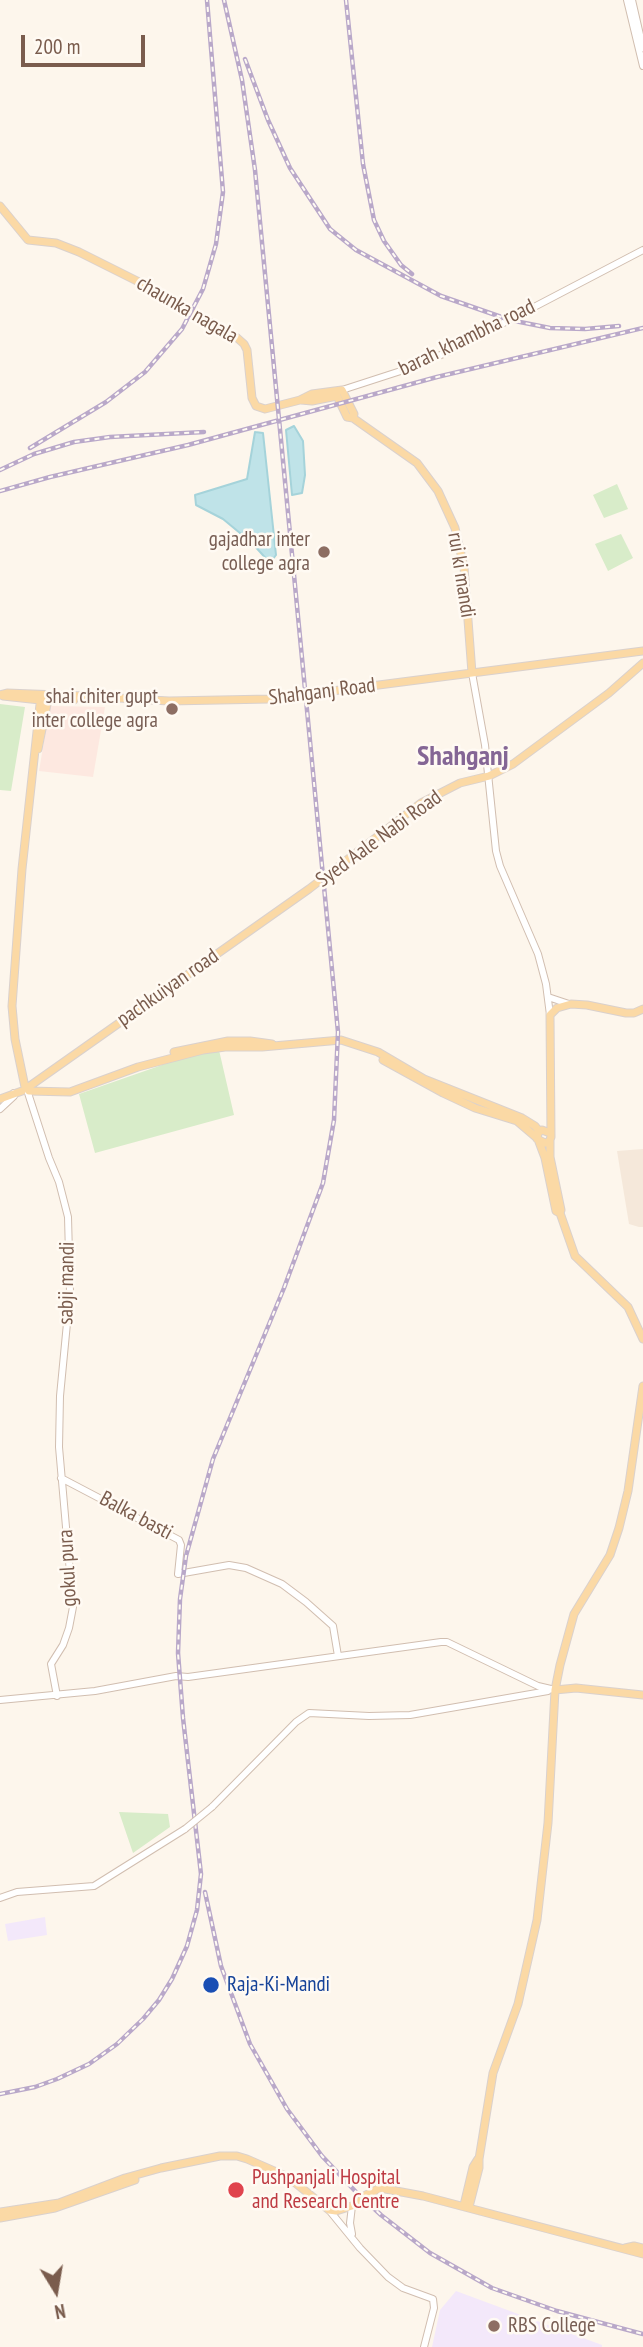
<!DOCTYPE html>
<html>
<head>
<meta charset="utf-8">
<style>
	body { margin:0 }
	#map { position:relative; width:643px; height:2347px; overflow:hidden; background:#fdf6ec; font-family:"PT Sans Narrow",sans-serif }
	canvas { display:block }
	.north { position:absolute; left:21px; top:2256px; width:70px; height:70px; -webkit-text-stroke:5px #fffaf3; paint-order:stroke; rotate:169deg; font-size:19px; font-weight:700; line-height:28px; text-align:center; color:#7a5c4d }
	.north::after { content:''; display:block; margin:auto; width:24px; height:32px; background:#7a5c4d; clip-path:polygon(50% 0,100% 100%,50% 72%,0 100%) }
	.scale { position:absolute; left:21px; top:35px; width:124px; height:32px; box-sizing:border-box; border:4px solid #7a5c4d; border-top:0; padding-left:9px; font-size:21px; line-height:24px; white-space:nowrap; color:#7a5c4d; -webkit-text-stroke:5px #fffaf3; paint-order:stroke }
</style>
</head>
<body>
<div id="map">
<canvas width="643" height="2347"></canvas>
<div class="north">N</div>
<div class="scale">200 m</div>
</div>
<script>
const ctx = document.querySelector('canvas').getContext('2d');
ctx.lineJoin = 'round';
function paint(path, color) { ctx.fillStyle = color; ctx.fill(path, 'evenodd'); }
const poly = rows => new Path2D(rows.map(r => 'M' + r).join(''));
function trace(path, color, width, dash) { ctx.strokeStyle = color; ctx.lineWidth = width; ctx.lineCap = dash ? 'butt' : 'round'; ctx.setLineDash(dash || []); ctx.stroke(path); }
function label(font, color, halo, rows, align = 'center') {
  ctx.font = font + ' "PT Sans Narrow",sans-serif'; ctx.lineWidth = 5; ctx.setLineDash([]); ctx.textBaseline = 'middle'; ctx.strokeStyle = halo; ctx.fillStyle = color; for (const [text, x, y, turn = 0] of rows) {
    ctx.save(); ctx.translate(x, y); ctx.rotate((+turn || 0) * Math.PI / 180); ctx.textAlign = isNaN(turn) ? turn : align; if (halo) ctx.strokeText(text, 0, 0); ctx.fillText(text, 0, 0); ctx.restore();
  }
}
const residential = poly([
	[643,1149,643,1227,639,1227,629,1224,617,1151]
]);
const commercial = poly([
	[50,706,105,707,93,777,39,771]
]);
const education = poly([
	[45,1917,47,1935,8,1941,5,1924],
	[456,2291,602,2345,602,2347,432,2347,440,2310]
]);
const green = poly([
	[617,484,628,509,604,518,593,495],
	[621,534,633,558,608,571,595,544],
	[0,704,25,707,11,791,0,790],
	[219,1050,234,1115,95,1153,79,1094,182,1058],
	[119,1812,168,1814,170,1827,133,1853]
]);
const water = poly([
	[294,426,303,441,305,475,302,493,292,495,286,430,294,426],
	[255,432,263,433,276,555,270,563,252,543,223,519,196,505,195,495,247,479,255,432]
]);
const minor = poly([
	[627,0,643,66],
	[632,0,643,48],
	[342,390,413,367,450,351,643,250],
	[472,673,485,745,496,851,500,866,538,954,546,984,550,1015],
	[548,997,569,1004],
	[28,1093,49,1158,59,1182,68,1217,70,1292,60,1396,59,1447,73,1607,69,1628,63,1645,51,1664,57,1696],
	[0,1109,14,1096,14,1093],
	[61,1478,179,1540,181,1545,178,1574,229,1565,246,1568,282,1584,306,1602,333,1626,338,1656],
	[0,1700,95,1691,176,1676,188,1677,441,1642,447,1642,538,1686,555,1690],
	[212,1807,296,1722,309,1713,369,1716,410,1715,548,1691],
	[0,1898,17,1892,94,1886,185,1829],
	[329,2210,360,2248,388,2277,403,2288,433,2299,434,2308,424,2347],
	[352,2234,350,2223,352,2206]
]);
const major = poly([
	[0,206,28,240,56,243,79,252,137,281,235,336,244,344,247,350,252,398,256,406,265,409,300,400,312,394,342,390,354,414,353,418],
	[301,400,312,401,337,396,347,417,353,418,417,463,438,491,455,528,464,567,472,673],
	[0,695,7,693,84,696,169,701,270,699,643,651],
	[3,696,40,700,74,700],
	[38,749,48,699],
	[174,1052,228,1041,250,1041,272,1044],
	[383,1060,443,1093,475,1108,517,1121,537,1138],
	[25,1087,15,1039,12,1006,22,869,41,695],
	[27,1088,309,889,421,803,460,783,489,776,513,764,609,693,643,663],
	[29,1091,70,1092,138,1067,203,1050,225,1047,262,1047,341,1040,378,1052,424,1079,522,1118,535,1126,539,1131],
	[0,1099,22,1091],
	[550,1133,542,1130,538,1133,537,1139,545,1143,549,1142,551,1137,550,1015,557,1008,571,1004,587,1005,626,1013,634,1013,643,1009],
	[550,1140,550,1157,561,1210,560,1213],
	[539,1142,545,1158,556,1211,560,1213,575,1256,628,1307,643,1339],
	[555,1690,576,1688,643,1695],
	[366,2195,380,2188,423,2196,643,2254],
	[464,2205,473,2167,478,2159],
	[469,2207,479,2168,479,2159,493,2073,518,2004,537,1920,548,1823,555,1690,560,1665,574,1614,610,1555,619,1528,628,1491,643,1386],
	[0,2212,59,2203,125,2178,161,2168,220,2156,237,2156,247,2159,288,2177,329,2210,336,2211,352,2206,360,2201],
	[0,2218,55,2208,135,2180],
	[625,2248,634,2246,643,2248]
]);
const rail = poly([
	[346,0,363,164,374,220,384,241,401,265,412,274],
	[245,59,268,120,290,168,330,229,356,250,441,296,510,320,550,328,585,329,619,326],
	[30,448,106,402,145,372,182,329,203,289,216,244,223,192,207,0],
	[0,470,34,454,74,442,110,437,204,432],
	[0,491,50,477,188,445,437,377,643,328],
	[205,1892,221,1966,250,2044,287,2109,322,2156,356,2192,381,2215,430,2253,492,2288,557,2311,643,2334],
	[0,2094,35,2087,57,2079,89,2064,117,2044,143,2019,159,2000,172,1979,187,1946,197,1910,201,1874,183,1718,178,1653,180,1599,186,1556,213,1459,284,1288,323,1183,334,1120,338,1032,255,170,242,80,224,0]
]);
const minorBridge = poly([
	[185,1829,212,1807]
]);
const majorBridge = poly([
	[360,2201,366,2195]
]);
const markers = [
	[324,552,7,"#8d6e63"],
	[172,709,7,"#8d6e63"],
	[211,1985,9,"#1a4fb4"],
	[236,2190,9,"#e0444e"],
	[494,2326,7,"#8d6e63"]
];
const streetNames = [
	["chaunka nagala",187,310,30],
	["barah khambha road",467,338,-26],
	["rui ki mandi",461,575,81],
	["Shahganj Road",322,692,-7],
	["Syed Aale Nabi Road",379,839,-36],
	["pachkuiyan road",168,988,-35],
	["sabji mandi",67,1283,-89],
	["Balka basti",136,1516,28],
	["gokul pura",68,1568,-93]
];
const educationNames = [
	["gajadhar inter",310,540],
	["college agra",310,564],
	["shai chiter gupt",158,697],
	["inter college agra",158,721],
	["RBS College",508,2326,"left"]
];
const transitNames = [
	["Raja-Ki-Mandi",227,1985]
];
const healthNames = [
	["Pushpanjali Hospital",252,2178],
	["and Research Centre",252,2202]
];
const districtNames = [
	["Shahganj",463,757]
];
paint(residential, '#f5e8da');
paint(commercial, '#fde8e0');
paint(education, '#f3e8fa');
paint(green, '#d8ecc9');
paint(water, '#bfe3e8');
trace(water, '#a5d3da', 2);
trace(minor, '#d1beb0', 8);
trace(major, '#dad1cd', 9);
trace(minor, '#fff', 6);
trace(major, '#fbd9a5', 7);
trace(rail, '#b9a8c9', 4.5);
trace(rail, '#fffaf3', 2, [5]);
trace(minorBridge, '#d1beb0', 8, []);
trace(majorBridge, '#dad1cd', 9, []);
trace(minorBridge, '#fff', 6);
trace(majorBridge, '#fbd9a5', 7);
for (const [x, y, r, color] of markers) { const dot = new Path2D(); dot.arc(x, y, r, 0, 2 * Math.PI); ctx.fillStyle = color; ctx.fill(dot); trace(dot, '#fffaf3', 2.5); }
label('21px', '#7a5c4d', '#fffaf3', streetNames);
label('21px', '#785e54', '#fffaf3', educationNames, 'right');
label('21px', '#164399', '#fffaf3', transitNames, 'left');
label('21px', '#be3a42', '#fffaf3', healthNames, 'left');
label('bold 28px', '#846695', '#fffaf3', districtNames);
</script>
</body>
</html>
